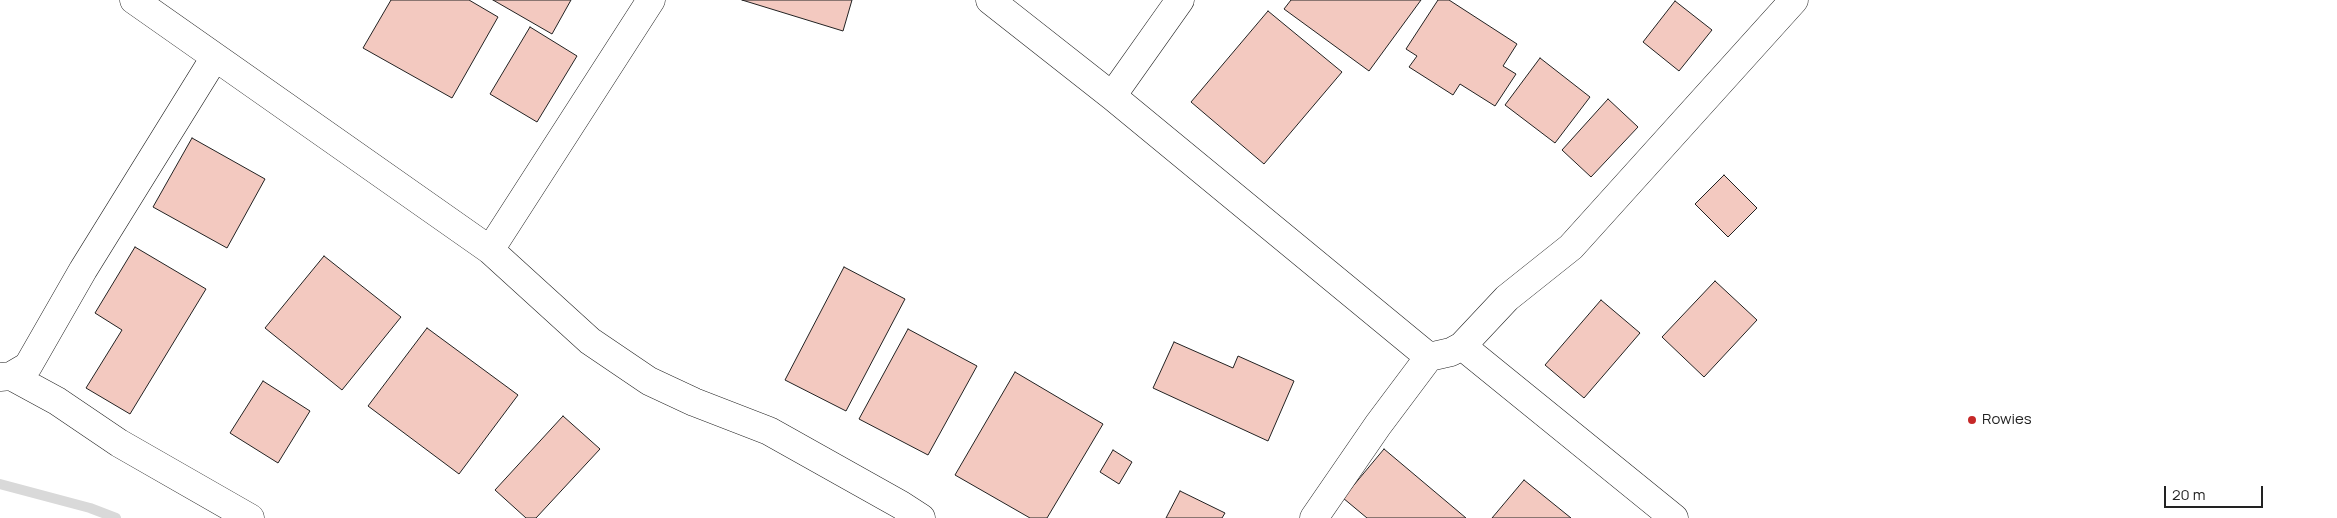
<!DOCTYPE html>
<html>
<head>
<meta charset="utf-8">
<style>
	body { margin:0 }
	#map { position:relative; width:2337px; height:518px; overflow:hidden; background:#fff; font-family:Manrope,sans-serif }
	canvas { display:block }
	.scale { position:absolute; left:2164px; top:486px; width:99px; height:22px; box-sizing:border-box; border:2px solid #222; border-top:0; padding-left:6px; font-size:15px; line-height:18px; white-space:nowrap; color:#222; -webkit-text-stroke:4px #fff; paint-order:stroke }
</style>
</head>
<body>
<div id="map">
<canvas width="2337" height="518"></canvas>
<div class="scale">20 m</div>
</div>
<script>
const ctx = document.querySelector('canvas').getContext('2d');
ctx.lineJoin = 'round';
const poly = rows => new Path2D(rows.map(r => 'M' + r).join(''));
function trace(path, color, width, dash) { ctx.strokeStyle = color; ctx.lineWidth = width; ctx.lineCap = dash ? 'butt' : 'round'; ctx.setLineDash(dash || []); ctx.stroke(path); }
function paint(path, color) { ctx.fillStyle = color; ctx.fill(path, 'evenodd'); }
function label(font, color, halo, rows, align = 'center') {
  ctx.font = font + ' Manrope,sans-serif'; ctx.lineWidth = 4; ctx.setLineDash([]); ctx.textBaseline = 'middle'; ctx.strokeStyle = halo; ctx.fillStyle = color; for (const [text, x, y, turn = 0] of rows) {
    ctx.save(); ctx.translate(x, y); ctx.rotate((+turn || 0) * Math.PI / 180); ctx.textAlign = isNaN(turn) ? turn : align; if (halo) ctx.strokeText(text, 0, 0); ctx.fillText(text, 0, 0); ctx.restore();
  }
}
const stream = poly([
	[0,484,90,508,116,518]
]);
const building = poly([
	[391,0,469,0,498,17,452,98,363,48,391,0],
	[493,0,571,0,552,34,493,0],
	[742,0,852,0,843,31,742,0],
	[1291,0,1421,0,1369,71,1284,9,1291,0],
	[1438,0,1449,0,1517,44,1503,66,1516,74,1495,106,1460,84,1453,95,1409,67,1417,56,1406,49,1438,0],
	[1675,1,1712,30,1679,71,1643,42,1675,1],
	[1268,11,1342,72,1264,164,1191,102,1268,11],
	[530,27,577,56,537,122,490,94,530,27],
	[1540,58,1590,97,1555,143,1505,105,1540,58],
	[1608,99,1638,127,1591,177,1562,150,1608,99],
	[192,138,265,179,227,248,153,207,192,138],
	[1724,175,1757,208,1728,237,1695,204,1724,175],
	[135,247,206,289,130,414,86,388,122,330,95,313,135,247],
	[324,256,401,317,342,390,265,328,324,256],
	[844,267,905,299,846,411,785,380,844,267],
	[1715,281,1757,320,1704,377,1662,337,1715,281],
	[1601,300,1640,333,1584,398,1545,365,1601,300],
	[427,328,518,395,459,474,368,406,427,328],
	[908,329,977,366,928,455,859,419,908,329],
	[1174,342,1233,368,1238,356,1294,381,1268,441,1153,388,1174,342],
	[1015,372,1103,424,1047,518,1030,518,955,475,1015,372],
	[263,381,310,411,278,463,230,433,263,381],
	[563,416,600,449,536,518,526,518,495,490,563,416],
	[1384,449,1466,518,1367,518,1343,498,1384,449],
	[1113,450,1132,462,1119,484,1100,472,1113,450],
	[1524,480,1571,518,1492,518,1524,480],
	[1180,491,1225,513,1222,518,1166,518,1180,491]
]);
const minor = poly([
	[134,0,490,250,590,341,649,381,694,402,769,431,901,505,921,518],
	[990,0,1112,96,1429,357],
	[1112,96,1180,0],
	[490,250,651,0],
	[1462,346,1674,518],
	[11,376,57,401,119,443,250,518],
	[0,377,11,376,28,366,83,270,215,57],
	[1314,518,1378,425,1429,357,1451,352,1462,346,1507,298,1571,247,1794,0]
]);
const markers = [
	[1972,420,5,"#c62828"]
];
const poiNames = [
	["Rowies",1982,420]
];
trace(stream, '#d9d9d9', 10);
paint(building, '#f3c9c0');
trace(building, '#222', 1);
trace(minor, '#222', 29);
trace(minor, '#fff', 28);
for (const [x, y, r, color] of markers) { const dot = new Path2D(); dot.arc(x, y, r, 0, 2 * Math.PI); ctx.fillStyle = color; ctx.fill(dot); trace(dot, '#fff', 2); }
label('15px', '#222', '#fff', poiNames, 'left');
</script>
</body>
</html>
